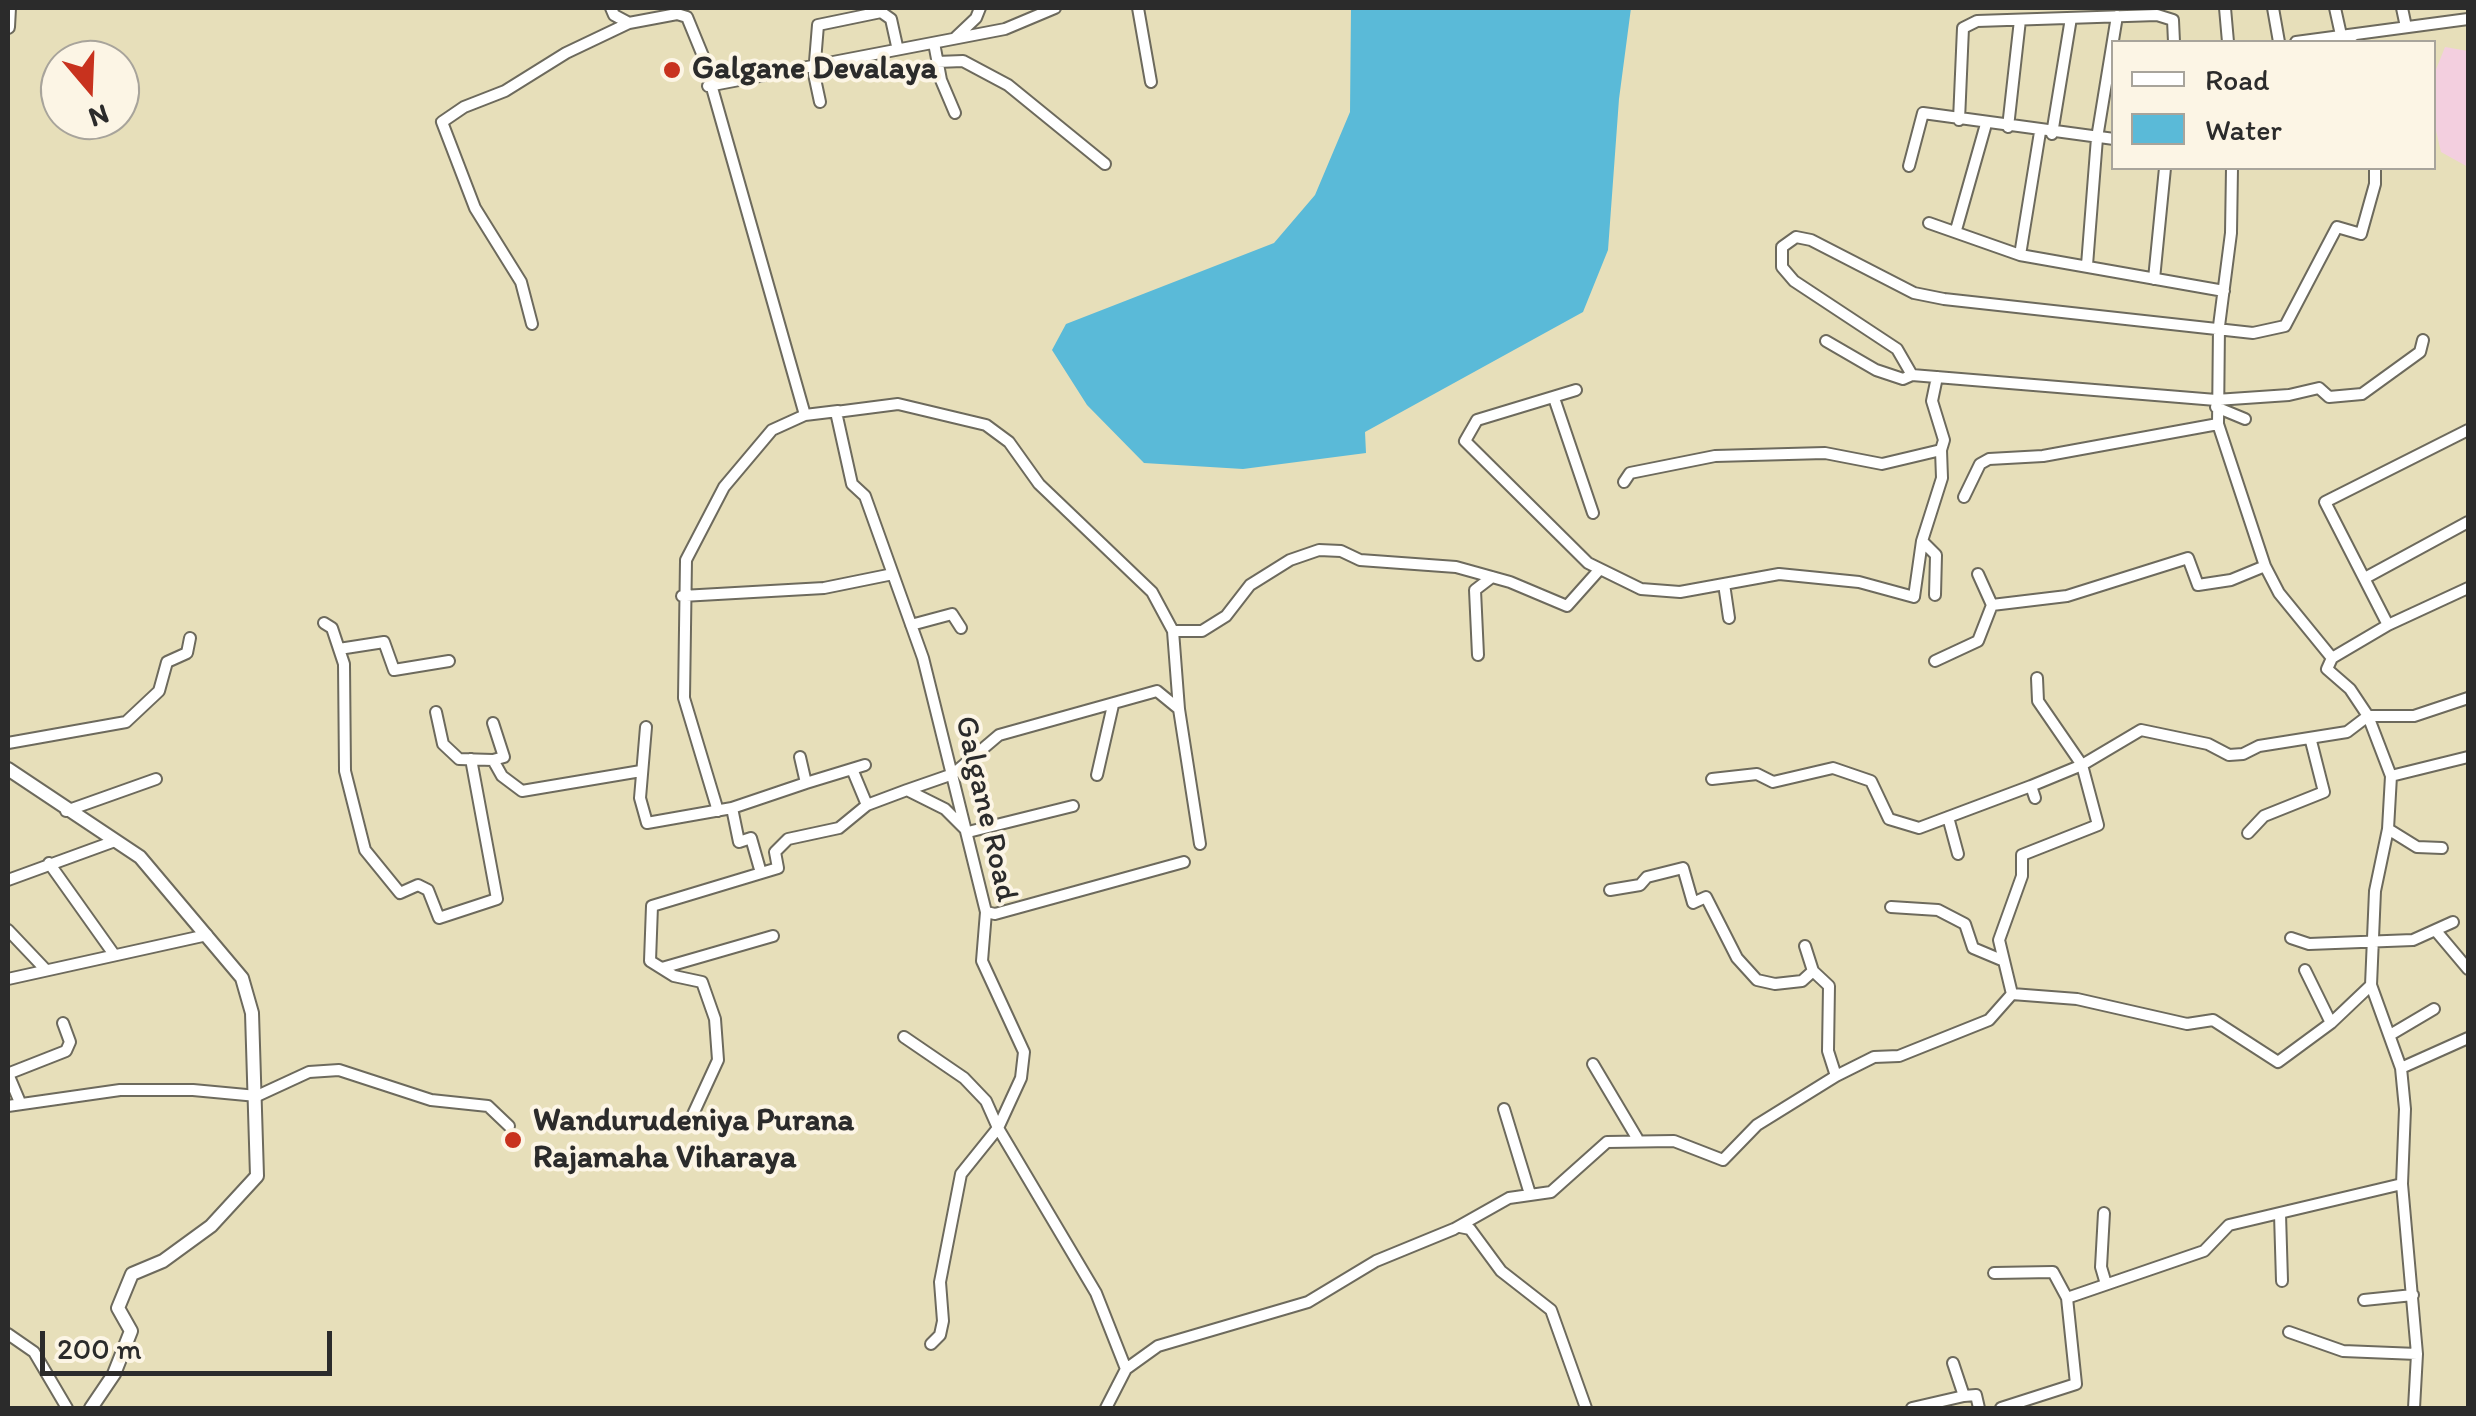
<!DOCTYPE html>
<html>
<head>
<meta charset="utf-8">
<style>
	body { margin:0 }
	#map { position:relative; width:2476px; height:1416px; overflow:hidden; background:#e7dfba; font-family:Itim,sans-serif }
	canvas { display:block }
	.frame { position:absolute; inset:0; border:10px solid #2b2b2b; pointer-events:none }
	.legend { position:absolute; left:2111px; top:40px; width:325px; height:130px; box-sizing:border-box; background:#fcf5e5; border:2px solid #a8a49b; margin:0; padding:12px 18px; list-style:none; font-size:30px; color:#2b2b2b }
	.legend li { display:flex; align-items:center; gap:20px; height:50px }
	.legend b { width:50px; border:2px solid #a8a49b }
	.north { position:absolute; left:40px; top:40px; width:100px; height:100px; box-sizing:border-box; background:#fcf5e5; border:2px solid #a8a49b; border-radius:50%; rotate:161deg; font-size:28px; font-weight:700; line-height:40px; text-align:center; color:#2b2b2b }
	.north::after { content:''; display:block; margin:auto; width:35px; height:45px; background:#c8321e; clip-path:polygon(50% 0,100% 100%,50% 72%,0 100%) }
	.scale { position:absolute; left:40px; top:1331px; width:292px; height:45px; box-sizing:border-box; border:5px solid #2b2b2b; border-top:0; padding-left:12px; font-size:30px; line-height:35px; white-space:nowrap; color:#2b2b2b; -webkit-text-stroke:8px #fcf5e5; paint-order:stroke }
</style>
</head>
<body>
<div id="map">
<canvas width="2476" height="1416"></canvas>
<div class="frame"></div>
<ul class="legend">
<li><b style="height:12px;background:#fff"></b>Road</li>
<li><b style="height:28px;background:#5abad8"></b>Water</li>
</ul>
<div class="north">N</div>
<div class="scale">200 m</div>
</div>
<script>
const ctx = document.querySelector('canvas').getContext('2d');
ctx.lineJoin = 'round';
function paint(path, color) { ctx.fillStyle = color; ctx.fill(path, 'evenodd'); }
const poly = rows => new Path2D(rows.map(r => 'M' + r).join(''));
function trace(path, color, width, dash) { ctx.strokeStyle = color; ctx.lineWidth = width; ctx.lineCap = dash ? 'butt' : 'round'; ctx.setLineDash(dash || []); ctx.stroke(path); }
function label(font, color, halo, rows, align = 'center') {
  ctx.font = font + ' Itim,sans-serif'; ctx.lineWidth = 8; ctx.setLineDash([]); ctx.textBaseline = 'middle'; ctx.strokeStyle = halo; ctx.fillStyle = color; for (const [text, x, y, turn = 0] of rows) {
    ctx.save(); ctx.translate(x, y); ctx.rotate((+turn || 0) * Math.PI / 180); ctx.textAlign = isNaN(turn) ? turn : align; if (halo) ctx.strokeText(text, 0, 0); ctx.fillText(text, 0, 0); ctx.restore();
  }
}
const built = poly([
	[2445,47,2468,51,2468,167,2441,152,2434,122,2435,72]
]);
const water = poly([
	[1351,8,1631,8,1619,99,1608,250,1583,312,1365,432,1366,453,1243,469,1144,463,1087,405,1052,350,1066,324,1274,243,1315,195,1350,112]
]);
const minor = poly([
	[611,8,614,15,629,23,677,14,687,17,703,56,805,415],
	[1138,8,1151,82],
	[2225,8,2228,42],
	[2273,8,2279,42],
	[2335,8,2341,35,2352,42],
	[2402,8,2406,27],
	[956,37,976,18,980,8],
	[2296,42,2468,19],
	[934,43,941,80,955,113],
	[937,62,963,61,1008,85,1105,164],
	[708,86,1005,29,1055,8],
	[820,102,814,74,818,25,881,12,891,19,897,46],
	[1959,120,1963,28,1977,21,2157,15,2173,20,2174,42],
	[2008,127,2020,20],
	[2052,134,2071,18],
	[1909,166,1923,113,2114,139],
	[2232,168,2231,233,2219,326,2218,424,2265,566,2279,593,2332,658,2327,669,2350,689,2368,716,2391,776,2388,829,2375,891,2371,985,2401,1068,2405,1109,2402,1184,2417,1354,2414,1408],
	[1929,223,2020,255,2224,291],
	[1956,230,1986,124],
	[2020,255,2040,132],
	[2087,265,2097,138,2117,16],
	[2154,279,2165,168],
	[532,324,521,282,475,208,442,122,464,107,505,91,566,53,629,23],
	[1826,341,1876,370,1903,379,1912,375,1897,349,1794,281,1782,267,1782,247,1796,237,1811,240,1914,293,1944,299,2253,333,2285,326,2337,227,2361,234,2375,184,2375,168],
	[1912,375,2216,400,2289,395,2319,388,2329,397,2362,394,2420,352,2423,340],
	[1576,390,1477,420,1465,441,1588,563,1641,589,1680,592,1724,584],
	[1554,398,1593,513],
	[2216,407,2245,419],
	[1624,482,1630,473,1715,456,1825,453,1882,464,1941,450,1944,440,1932,401,1937,377],
	[1964,497,1980,464,1989,459,2043,456,2218,424],
	[1922,541,1936,555,1935,595],
	[1978,574,1992,605],
	[2365,578,2468,522],
	[682,596,824,588,893,574],
	[1729,618,1724,584,1779,574,1859,582,1914,597,1922,541,1942,478,1941,450],
	[324,623,332,628,344,664,345,771,365,850,400,893,418,885,428,890,439,918,497,899,471,759],
	[911,625,952,614,961,628],
	[2388,625,2325,502,2468,430],
	[1173,631,1179,709],
	[339,649,384,642,394,670,449,661],
	[1478,655,1475,590,1492,577],
	[2332,658,2388,625,2468,588],
	[1935,661,1978,641,1992,605,2067,596,2188,558,2198,585,2231,580,2265,566],
	[2037,678,2038,701,2082,765,2141,730,2208,744,2229,755,2243,754,2259,746,2347,732,2368,716,2414,716,2468,698],
	[436,712,443,744,459,759,493,760,502,776,522,791,641,771],
	[646,727,640,798,647,823,732,808,739,842,751,838,761,873],
	[8,743,126,722,159,691,167,662,187,653,190,638],
	[493,760,504,757,493,723],
	[852,769,867,805],
	[1097,775,1113,705],
	[2391,776,2468,757],
	[1712,779,1757,774,1773,782,1833,768,1871,781,1889,819,1919,828,2031,786],
	[806,783,865,765],
	[907,790,953,774,999,735,1157,691,1179,709,1200,844],
	[732,808,806,783,800,757],
	[66,811,156,779],
	[718,811,684,698,686,560,724,487,772,430,805,415,838,411],
	[1948,817,1958,854],
	[2388,829,2417,847,2442,848],
	[2248,833,2264,816,2324,792,2311,741],
	[49,863,113,953],
	[8,880,115,841],
	[1610,890,1640,885,1647,877,1683,868,1693,903,1706,897,1737,958,1757,980,1775,984,1802,981,1813,971],
	[1891,907,1938,910,1965,924,1973,948,2004,961],
	[986,912,995,914,1184,862],
	[8,930,46,970],
	[2436,931,2468,969],
	[2291,938,2309,944,2413,940,2453,922],
	[1805,946,1813,971,1829,986,1828,1051,1836,1076],
	[662,968,773,936],
	[2305,970,2331,1023],
	[8,979,207,935],
	[2012,994,1999,940,2022,876,2022,855,2098,825,2082,765,2031,786,2035,798],
	[2390,1035,2434,1009],
	[904,1037,964,1078,986,1101,998,1128,961,1174,940,1282,943,1321,940,1335,931,1344],
	[1593,1064,1637,1138],
	[2401,1068,2468,1038],
	[10,1073,66,1051,70,1042,63,1023],
	[8,1074,19,1100],
	[8,1106,120,1090,193,1090,257,1096,309,1072,339,1070,431,1100,488,1106,509,1126],
	[1504,1109,1530,1194],
	[689,1123,718,1060,715,1019,702,982,674,976,650,961,652,906,778,868,775,852,788,839,839,828,867,805,907,790,945,809,968,832,1073,806],
	[2104,1213,2101,1267,2106,1284],
	[2280,1214,2282,1281],
	[1460,1227,1470,1229,1501,1271,1551,1310,1586,1408],
	[1994,1273,2053,1272,2067,1298],
	[2364,1300,2413,1295],
	[2289,1332,2343,1351,2417,1354],
	[8,1334,34,1352,67,1408],
	[1953,1363,1964,1396,1976,1395,1979,1408],
	[1126,1369,1096,1293,998,1128,1021,1078,1024,1052,982,961,986,912,923,658,865,496,852,484,836,412,898,404,986,425,1009,442,1039,484,1152,592,1173,631,1202,631,1226,616,1250,585,1290,560,1319,550,1341,551,1360,560,1456,567,1510,582,1567,606,1600,569],
	[1106,1408,1126,1369,1158,1346,1308,1302,1376,1261,1454,1229,1509,1198,1551,1192,1607,1142,1674,1141,1723,1160,1757,1125,1836,1076,1874,1057,1899,1056,1989,1020,2012,994,2077,999,2187,1024,2213,1020,2278,1062,2331,1023,2371,985],
	[1912,1408,1964,1396],
	[2001,1408,2076,1384,2067,1298,2204,1251,2229,1225,2402,1184]
]);
const tertiary = poly([
	[8,27,9,8],
	[8,769,140,857,242,978,252,1013,257,1176,211,1226,163,1261,132,1274,118,1308,131,1331,114,1374,91,1408]
]);
const markers = [
	[672,70,10,"#c8321e"],
	[513,1140,10,"#c8321e"]
];
const poiNames = [
	["Galgane Devalaya",692,70],
	["Wandurudeniya Purana",533,1122],
	["Rajamaha Viharaya",533,1159]
];
const streetNames = [
	["Galgane Road",985,809,77]
];
paint(built, '#f3cfdf');
paint(water, '#5abad8');
trace(minor, '#6d6a5d', 14);
trace(tertiary, '#6d6a5d', 16);
trace(minor, '#fff', 10);
trace(tertiary, '#fff', 12);
for (const [x, y, r, color] of markers) { const dot = new Path2D(); dot.arc(x, y, r, 0, 2 * Math.PI); ctx.fillStyle = color; ctx.fill(dot); trace(dot, '#fcf5e5', 4); }
label('bold 32px', '#2b2b2b', '#fcf5e5', poiNames, 'left');
label('32px', '#2b2b2b', '#fcf5e5', streetNames);
</script>
</body>
</html>
